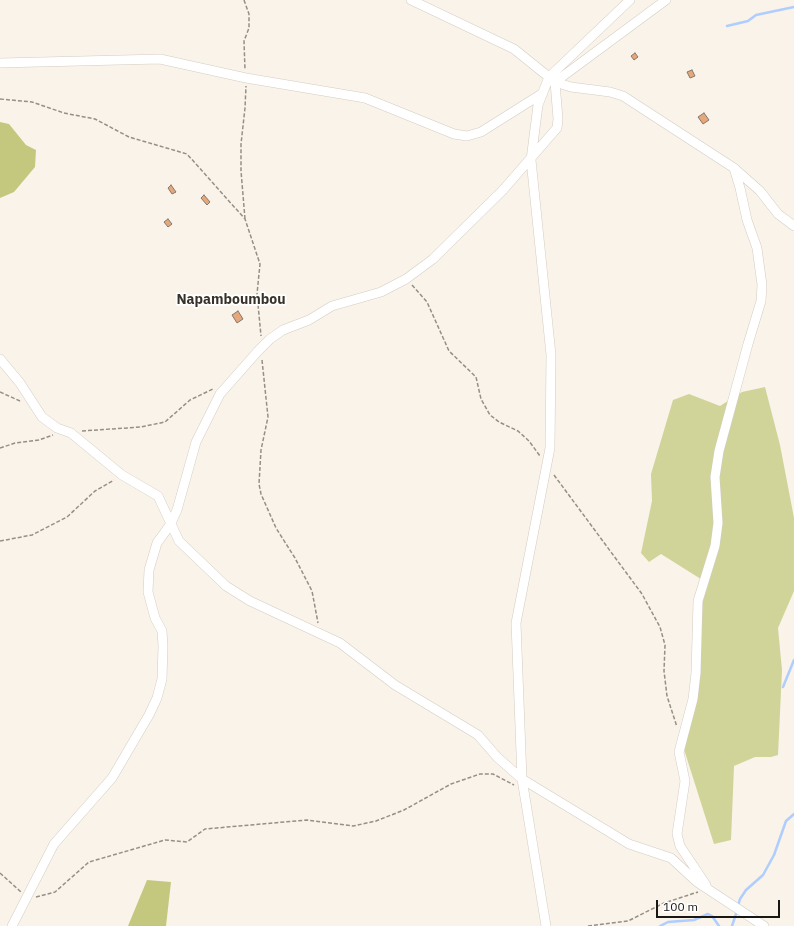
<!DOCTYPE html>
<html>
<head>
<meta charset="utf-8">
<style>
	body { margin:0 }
	#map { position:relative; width:794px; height:926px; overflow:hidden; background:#faf3e9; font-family:"IBM Plex Sans",sans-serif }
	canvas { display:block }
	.scale { position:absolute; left:656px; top:900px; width:124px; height:18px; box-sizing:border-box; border:2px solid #191713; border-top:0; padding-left:5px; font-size:12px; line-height:14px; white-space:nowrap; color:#191713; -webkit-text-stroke:3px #fff; paint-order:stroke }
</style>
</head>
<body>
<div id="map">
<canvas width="794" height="926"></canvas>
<div class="scale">100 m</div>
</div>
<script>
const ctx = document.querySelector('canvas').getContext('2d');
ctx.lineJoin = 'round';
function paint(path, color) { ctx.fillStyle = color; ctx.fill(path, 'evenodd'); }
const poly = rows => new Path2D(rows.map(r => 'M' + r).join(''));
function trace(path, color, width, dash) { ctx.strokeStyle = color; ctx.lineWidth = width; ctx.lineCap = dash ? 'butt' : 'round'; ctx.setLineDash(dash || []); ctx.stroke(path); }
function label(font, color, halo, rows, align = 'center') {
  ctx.font = font + ' "IBM Plex Sans",sans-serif'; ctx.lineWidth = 3.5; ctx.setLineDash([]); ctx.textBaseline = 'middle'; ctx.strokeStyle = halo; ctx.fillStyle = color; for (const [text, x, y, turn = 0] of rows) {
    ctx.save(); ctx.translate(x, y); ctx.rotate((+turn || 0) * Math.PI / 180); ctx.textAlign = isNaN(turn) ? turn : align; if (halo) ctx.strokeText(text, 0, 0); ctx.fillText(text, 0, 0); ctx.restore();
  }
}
const green = poly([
	[765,387,780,445,794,518,794,591,778,628,782,670,778,755,771,757,755,757,734,766,731,840,714,844,682,743,693,699,704,581,661,554,649,562,641,553,652,501,651,474,673,400,689,394,720,406,742,392]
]);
const forest = poly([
	[0,122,9,124,26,145,36,150,35,167,14,192,0,198],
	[147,880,171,882,166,926,128,926]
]);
const stream = poly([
	[727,26,748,21,756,15,794,7],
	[783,687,794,660],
	[738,906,740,899,746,890,763,875,774,855,786,821,794,814],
	[660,926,668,922,694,920,708,914,712,916,719,926],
	[732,926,737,911]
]);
const building = poly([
	[635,53,638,57,634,60,631,56,635,53],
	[692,70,695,76,690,78,687,72,692,70],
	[704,113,709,120,703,124,698,117,704,113],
	[171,185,176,192,172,194,168,188,171,185],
	[204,195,210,202,207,205,201,198,204,195],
	[168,219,172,224,168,227,164,222,168,219],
	[238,311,243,319,237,323,232,315,238,311]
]);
const path = poly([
	[244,0,249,14,249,28,244,41,245,70],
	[0,99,32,102,64,113,95,119,129,137,187,154,245,219,260,264,257,294,261,336],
	[245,219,241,171,241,144,245,108,246,86],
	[412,285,427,302,449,351,476,377,481,399,490,415,499,422,518,431,529,441,540,456],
	[262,360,268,417,261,450,259,484,261,494,276,528,295,558,312,591,318,623],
	[0,392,20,401],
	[82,431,141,427,165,422,190,400,213,389],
	[0,448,15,443,39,440,53,435],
	[554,475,642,594,660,627,665,645,664,671,667,696,677,727],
	[0,541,32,535,67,517,95,491,114,480],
	[0,873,21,892],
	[36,897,55,892,89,862,165,840,187,842,205,829,307,820,353,826,376,821,404,810,451,784,480,774,493,774,514,785],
	[588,926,628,921,664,903,698,892]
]);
const minor = poly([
	[411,0,514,49,555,82,571,87,610,92,623,96,734,168,760,191,778,214,794,226],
	[0,63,160,59,246,78,365,98,454,134,467,136,481,132,543,93],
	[0,359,20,383,42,417,57,428,71,433,122,475,158,496,179,541,226,586,250,601,340,643,395,685,478,735,497,757,522,779,629,844,671,858,697,882,764,926],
	[706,885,680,846,677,834,685,781,679,752,693,699,696,673,698,601,715,546,718,523,715,477,719,451,748,344,761,301,762,285,757,248,747,220,740,188,734,168],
	[12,926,54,844,112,778,149,715,157,698,162,679,163,646,162,631,155,618,148,592,149,570,157,543,170,525,177,510,196,442,220,394,258,351,270,339,283,330,309,320,332,306,381,292,406,279,433,259,503,190,557,128,558,119,555,82,666,0],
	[546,926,522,779,516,623,550,448,551,355,531,160,538,105,549,77,630,0]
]);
const quarterNames = [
	["Napamboumbou",231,300]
];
paint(green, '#d0d499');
paint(forest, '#c4c87e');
trace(stream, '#afcdff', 2.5);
paint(building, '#e6a779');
trace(building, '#817871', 1);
trace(minor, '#d3ccc2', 10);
trace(path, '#949088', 1.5, [4, 2]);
trace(minor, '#fff', 9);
label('bold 14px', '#363129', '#fff', quarterNames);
</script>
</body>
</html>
